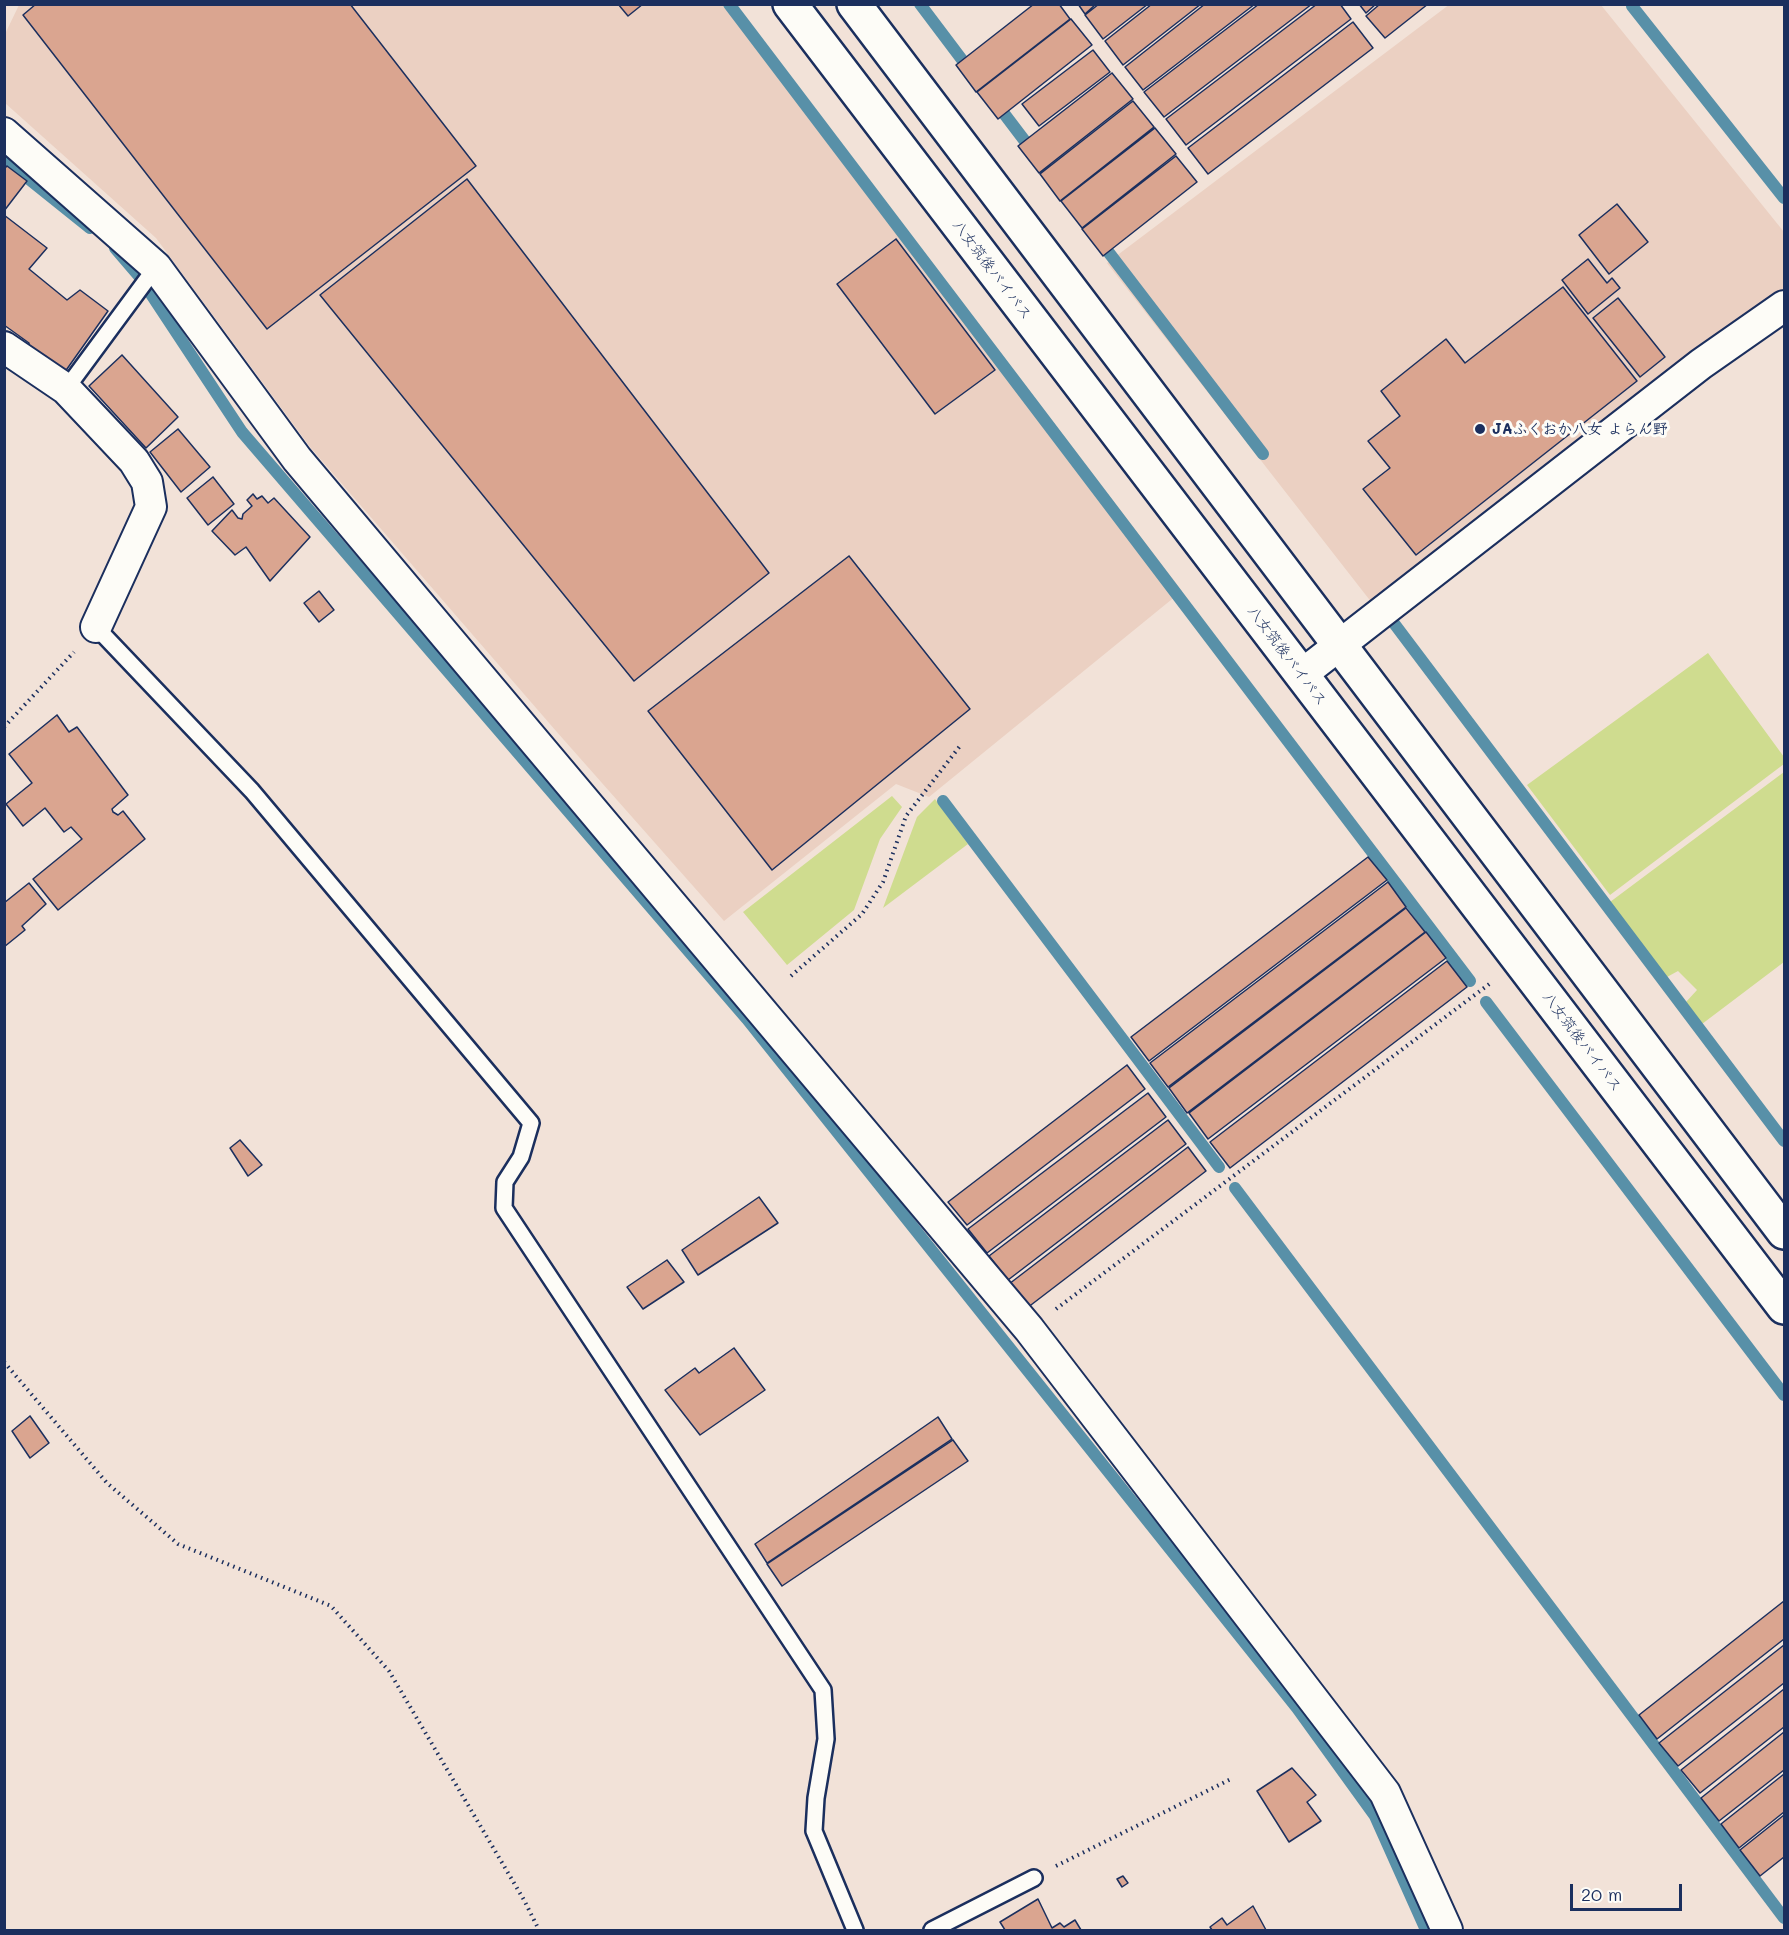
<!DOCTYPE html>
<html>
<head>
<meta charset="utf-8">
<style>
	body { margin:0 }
	#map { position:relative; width:1789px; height:1935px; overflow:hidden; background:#f2e2d8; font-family:Mali,sans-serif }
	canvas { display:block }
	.frame { position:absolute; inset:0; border:6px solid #1b2f5e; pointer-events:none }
	.scale { position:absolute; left:1570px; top:1884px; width:112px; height:27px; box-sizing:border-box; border:3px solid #1b2f5e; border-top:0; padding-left:8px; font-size:18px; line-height:21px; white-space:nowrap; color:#1b2f5e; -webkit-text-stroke:4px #fdfcf7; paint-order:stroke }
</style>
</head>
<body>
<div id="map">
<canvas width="1789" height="1935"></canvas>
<div class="frame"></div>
<div class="scale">20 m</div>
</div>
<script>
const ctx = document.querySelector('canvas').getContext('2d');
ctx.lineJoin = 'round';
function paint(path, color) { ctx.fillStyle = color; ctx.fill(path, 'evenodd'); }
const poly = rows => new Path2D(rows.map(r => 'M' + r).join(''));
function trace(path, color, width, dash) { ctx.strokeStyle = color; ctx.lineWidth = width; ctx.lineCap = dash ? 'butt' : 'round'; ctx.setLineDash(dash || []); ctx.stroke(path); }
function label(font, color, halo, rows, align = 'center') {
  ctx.font = font + ' Mali,"Klee One",sans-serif'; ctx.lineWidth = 6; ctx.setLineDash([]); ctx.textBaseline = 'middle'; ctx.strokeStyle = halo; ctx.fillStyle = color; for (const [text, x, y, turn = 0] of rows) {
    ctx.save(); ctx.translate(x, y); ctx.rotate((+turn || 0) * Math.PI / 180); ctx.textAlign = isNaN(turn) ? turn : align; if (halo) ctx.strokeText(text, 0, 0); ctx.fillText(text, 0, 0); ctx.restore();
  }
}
const built = poly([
	[1450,4,1601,5,1784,232,1784,294,1372,603,1107,263],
	[19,5,736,5,1182,591,929,797,896,784,724,921,556,731,310,447,156,238,5,103,5,34]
]);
const green = poly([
	[1708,653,1784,757,1784,764,1610,895,1527,785],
	[1784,772,1784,962,1702,1024,1686,1002,1697,990,1678,971,1667,977,1610,902],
	[892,796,902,807,880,839,854,910,787,965,743,912],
	[935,799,968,844,883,908,917,817]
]);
const stream = poly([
	[729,4,1470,981],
	[920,4,972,73],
	[1632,6,1784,198],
	[996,103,1056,182],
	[4,159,90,228],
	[1077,211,1263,454],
	[115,248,139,276,242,432,747,1019,1297,1708,1375,1816,1426,1930],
	[1393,622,1784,1141],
	[943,801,1219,1167],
	[1486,1002,1784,1395],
	[1235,1188,1784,1918]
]);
const building = poly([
	[36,4,350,4,476,166,267,329,23,15,36,4],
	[618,4,643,4,628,16,618,4],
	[1034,4,1059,4,1070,19,976,92,956,65,1034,4],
	[1078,4,1096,4,1085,14,1078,4],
	[1099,4,1148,4,1103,39,1085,15,1099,4],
	[1152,4,1201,4,1123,65,1105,41,1152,4],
	[1205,4,1255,4,1143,90,1125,67,1205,4],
	[1259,4,1312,4,1164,117,1144,92,1259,4],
	[1317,4,1340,4,1351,19,1186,145,1166,119,1317,4],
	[1359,4,1376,4,1366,13,1359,4],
	[1380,4,1428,4,1385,38,1366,16,1380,4],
	[1071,19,1092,45,998,119,977,92,1071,19],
	[1353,22,1373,48,1208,174,1188,148,1353,22],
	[1093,50,1110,72,1039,126,1022,104,1093,50],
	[1112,73,1133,99,1039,173,1018,146,1112,73],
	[1133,101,1154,127,1060,201,1040,174,1133,101],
	[1155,128,1176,154,1082,228,1061,201,1155,128],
	[1176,156,1197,182,1103,256,1082,229,1176,156],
	[7,166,27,181,4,211,4,169,7,166],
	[467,179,769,573,634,681,320,295,467,179],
	[1617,204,1648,242,1609,274,1579,235,1617,204],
	[4,215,47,248,29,269,67,300,80,290,108,311,62,376,29,352,29,343,4,325,4,215],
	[896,239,995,370,935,414,837,284,896,239],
	[1588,259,1607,283,1612,278,1620,288,1588,314,1562,280,1588,259],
	[1563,287,1637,381,1416,555,1363,489,1390,468,1368,441,1400,416,1381,391,1446,339,1465,363,1563,287],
	[1618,298,1665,357,1640,377,1593,318,1618,298],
	[122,355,178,417,146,448,89,386,122,355],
	[178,429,210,467,181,492,150,452,178,429],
	[213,477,234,504,208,525,187,498,213,477],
	[253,494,257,499,262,496,268,503,274,498,310,537,270,581,246,547,235,555,212,531,232,510,238,518,242,519,243,514,252,506,247,500,253,494],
	[849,556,970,709,772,870,648,711,849,556],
	[319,591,334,610,319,622,304,603,319,591],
	[57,715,69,732,77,727,128,795,112,809,113,812,118,815,123,811,145,839,58,910,33,879,82,839,71,827,64,832,45,808,23,826,6,804,32,783,9,754,57,715],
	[1368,857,1387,880,1149,1061,1131,1037,1368,857],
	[1388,882,1406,907,1168,1087,1150,1063,1388,882],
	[29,883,46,904,22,926,25,930,4,947,4,903,29,883],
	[1406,908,1425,932,1187,1113,1169,1088,1406,908],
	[1426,932,1446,958,1208,1139,1189,1113,1426,932],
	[1447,961,1467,987,1230,1168,1210,1142,1447,961],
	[1127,1065,1145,1089,967,1225,948,1202,1127,1065],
	[1148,1093,1166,1117,987,1253,968,1229,1148,1093],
	[1168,1120,1186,1144,1008,1280,989,1256,1168,1120],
	[240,1140,262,1165,248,1176,230,1148,240,1140],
	[1188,1147,1206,1171,1027,1308,1009,1284,1188,1147],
	[759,1197,778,1223,698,1275,682,1250,759,1197],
	[667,1260,684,1282,643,1309,627,1287,667,1260],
	[734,1348,765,1390,700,1435,665,1390,695,1368,699,1373,734,1348],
	[30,1416,49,1443,30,1458,12,1431,30,1416],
	[938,1417,952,1439,767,1563,755,1544,938,1417],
	[953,1440,968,1461,782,1586,767,1564,953,1440],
	[1784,1601,1784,1639,1657,1739,1639,1715,1784,1601],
	[1784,1645,1784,1683,1678,1766,1659,1743,1784,1645],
	[1784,1689,1784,1727,1700,1793,1681,1770,1784,1689],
	[1784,1732,1784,1770,1719,1821,1701,1798,1784,1732],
	[1292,1768,1316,1795,1307,1802,1321,1821,1289,1842,1257,1791,1292,1768],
	[1784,1774,1784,1812,1739,1848,1721,1824,1784,1774],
	[1784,1815,1784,1857,1760,1876,1740,1850,1784,1815],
	[1123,1876,1128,1883,1122,1887,1117,1879,1123,1876],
	[1038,1899,1052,1928,1060,1923,1064,1927,1075,1920,1081,1930,1005,1930,1000,1922,1038,1899],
	[1253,1906,1266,1930,1212,1930,1210,1927,1222,1918,1227,1925,1253,1906]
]);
const path = poly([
	[4,727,74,652],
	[791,976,862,914,883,882,906,816,960,746],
	[1056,1309,1492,982],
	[4,1362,107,1483,178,1544,331,1606,389,1671,524,1900,539,1930],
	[1056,1866,1231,1779]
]);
const lane = poly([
	[66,389,156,267],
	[96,627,252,791,531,1123,521,1157,505,1182,504,1208,823,1690,826,1739,816,1798,814,1831,855,1930],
	[932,1930,1034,1878]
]);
const street = poly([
	[4,133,156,267,297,459,1029,1329,1385,1793,1447,1930],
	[4,347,66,389,134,461,147,482,151,507,96,627],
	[1301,675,1701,364,1784,306]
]);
const highway = poly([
	[790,4,1784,1307],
	[854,4,1784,1232]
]);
const markers = [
	[1480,429,6,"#1b2f5e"]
];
const streetNames = [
	["八女筑後バイパス",992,270,53],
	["八女筑後バイパス",1287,656,53],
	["八女筑後バイパス",1582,1042,53]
];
const poiNames = [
	["JAふくおか八女 よらん野",1492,429]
];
paint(built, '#ebd0c2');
paint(green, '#cfdc8f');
trace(stream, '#5890a8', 12);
paint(building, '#daa590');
trace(building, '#1b2f5e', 1.5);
trace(lane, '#1b2f5e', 20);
trace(street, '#1b2f5e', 34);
trace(highway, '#1b2f5e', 38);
trace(path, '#1b2f5e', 4, [1.5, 4.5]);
trace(lane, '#fdfcf7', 15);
trace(street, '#fdfcf7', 30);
trace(highway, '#fdfcf7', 33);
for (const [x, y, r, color] of markers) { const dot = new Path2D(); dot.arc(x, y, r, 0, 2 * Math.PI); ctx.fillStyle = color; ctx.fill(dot); trace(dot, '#fdfcf7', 2); }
label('15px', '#1b2f5e', '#fdfcf7', streetNames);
label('bold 15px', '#1b2f5e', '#fdfcf7', poiNames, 'left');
</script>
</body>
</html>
